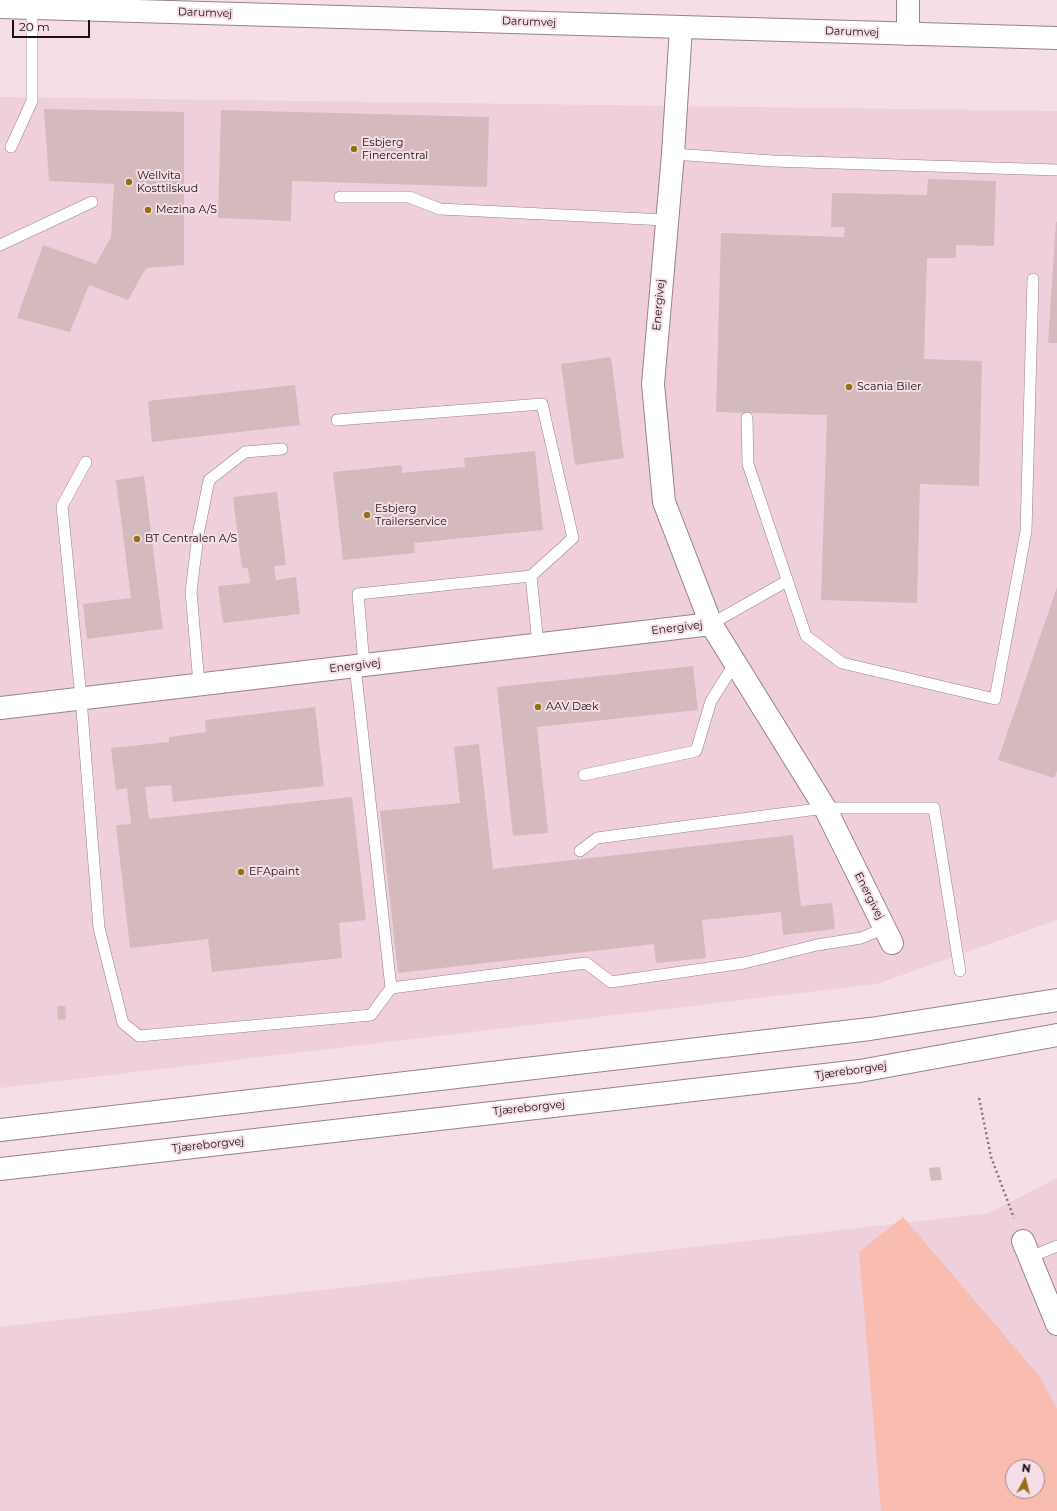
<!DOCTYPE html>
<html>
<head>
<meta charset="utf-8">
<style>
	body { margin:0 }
	#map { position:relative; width:1057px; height:1511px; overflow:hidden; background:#f6dee7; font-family:Montserrat,sans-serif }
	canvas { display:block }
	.north { position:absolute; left:1005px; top:1459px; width:40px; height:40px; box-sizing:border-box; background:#f6dee7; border:1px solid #9e8c93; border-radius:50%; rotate:7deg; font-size:11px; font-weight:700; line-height:16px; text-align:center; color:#191114 }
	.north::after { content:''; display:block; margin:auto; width:14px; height:18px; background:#946f18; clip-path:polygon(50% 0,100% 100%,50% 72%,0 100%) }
	.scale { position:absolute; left:12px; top:20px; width:78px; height:18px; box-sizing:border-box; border:2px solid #191114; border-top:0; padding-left:5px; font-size:12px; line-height:14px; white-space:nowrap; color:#191114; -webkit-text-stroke:3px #f6dee7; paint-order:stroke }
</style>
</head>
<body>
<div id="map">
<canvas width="1057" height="1511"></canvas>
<div class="north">N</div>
<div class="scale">20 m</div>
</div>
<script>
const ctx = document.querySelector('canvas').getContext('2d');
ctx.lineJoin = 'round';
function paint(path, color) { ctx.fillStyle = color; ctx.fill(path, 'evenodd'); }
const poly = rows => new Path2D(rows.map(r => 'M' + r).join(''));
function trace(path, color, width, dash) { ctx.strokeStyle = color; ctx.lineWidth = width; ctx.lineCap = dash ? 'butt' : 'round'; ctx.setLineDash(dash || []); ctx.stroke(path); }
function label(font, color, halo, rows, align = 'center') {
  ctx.font = font + ' Montserrat,sans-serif'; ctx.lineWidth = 4; ctx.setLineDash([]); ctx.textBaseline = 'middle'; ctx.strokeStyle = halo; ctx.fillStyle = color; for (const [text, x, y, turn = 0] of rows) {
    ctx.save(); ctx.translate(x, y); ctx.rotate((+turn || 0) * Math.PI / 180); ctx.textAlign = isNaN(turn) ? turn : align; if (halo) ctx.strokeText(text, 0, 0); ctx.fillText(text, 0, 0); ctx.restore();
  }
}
const built = poly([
	[0,97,1057,111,1057,920,877,984,0,1088],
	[1057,1178,1057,1511,0,1511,0,1327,989,1213],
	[1013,1467,1037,1467,1037,1491,1013,1491]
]);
const green = poly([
	[903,1217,1040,1377,1057,1409,1057,1511,881,1511,859,1252],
	[1013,1467,1037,1467,1037,1491,1013,1491]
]);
const building = poly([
	[44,109,184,112,184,265,146,268,128,300,89,285,70,332,17,318,43,245,96,264,111,237,114,184,49,181],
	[221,110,489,117,487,187,292,181,291,221,218,218],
	[928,179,996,181,994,246,956,245,956,258,927,258,924,359,982,361,979,486,920,484,917,603,821,600,827,415,716,412,721,233,844,237,845,227,831,227,832,193,927,195],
	[1056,222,1057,222,1057,343,1048,343],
	[611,357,624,458,575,465,561,364],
	[295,385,300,425,152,442,148,401],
	[535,451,543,530,414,543,415,553,343,560,333,472,402,465,402,473,465,467,464,458],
	[144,476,163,629,87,639,83,604,131,598,116,480],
	[277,492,286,565,274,566,276,580,296,577,300,614,223,623,218,586,250,583,248,568,242,568,233,497],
	[1057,587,1057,771,1054,778,998,760],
	[693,666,698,710,537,727,548,833,513,836,497,687],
	[315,707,324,786,173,802,171,785,145,787,149,819,352,797,366,920,339,923,342,958,212,972,208,939,130,948,116,825,131,824,127,788,116,790,111,748,169,742,169,737,206,732,205,720],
	[479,744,493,869,793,835,801,906,832,903,835,929,783,935,781,912,702,920,706,958,656,963,654,944,398,973,380,811,460,803,454,747],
	[57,1006,65,1006,66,1019,58,1020],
	[940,1167,942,1180,931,1181,929,1168]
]);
const path = poly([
	[979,1098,991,1157,1014,1218]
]);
const lane = poly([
	[11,147,32,101,32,8],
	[673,154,773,161,1057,170],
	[340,197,409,197,440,209,666,220],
	[0,245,92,202],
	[747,418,748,464,806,636,842,663,995,699,1026,531,1033,279],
	[337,420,542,404,573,538,531,576],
	[86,462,62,506,81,698,99,928,123,1023,139,1036,371,1015,391,988,586,963,611,982,744,963,817,945,861,938,885,928],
	[711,624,787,581],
	[364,665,358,594,531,576,538,644],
	[355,666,391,988],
	[199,684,191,592,198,535,209,480,245,452,282,449],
	[584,775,696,751,711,701,735,663],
	[580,851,597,838,825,808,934,808,960,971],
	[1030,1257,1057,1246]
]);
const street = poly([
	[908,0,908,34],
	[681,27,673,154,653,384,664,502,711,624,825,808,892,943],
	[0,708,711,624],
	[1023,1241,1057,1324]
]);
const secondary = poly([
	[0,7,1057,38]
]);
const highway = poly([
	[0,1130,870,1029,1057,1000],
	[0,1169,860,1071,1057,1035]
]);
const markers = [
	[354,149,4,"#946f18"],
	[129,182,4,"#946f18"],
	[148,210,4,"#946f18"],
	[849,387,4,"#946f18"],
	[367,515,4,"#946f18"],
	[137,539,4,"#946f18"],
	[538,707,4,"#946f18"],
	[241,872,4,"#946f18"]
];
const streetNames = [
	["Darumvej",205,13,2],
	["Darumvej",529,22,2],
	["Darumvej",852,32,2],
	["Energivej",659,305,-85],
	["Energivej",677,628,-7],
	["Energivej",355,666,-7],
	["Energivej",869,896,63],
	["Tjæreborgvej",851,1071,-8],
	["Tjæreborgvej",529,1108,-6],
	["Tjæreborgvej",208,1145,-6]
];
const poiNames = [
	["Esbjerg",362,143],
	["Finercentral",362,156],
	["Wellvita",137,176],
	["Kosttilskud",137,189],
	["Mezina A/S",156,210],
	["Scania Biler",857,387],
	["Esbjerg",375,509],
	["Trailerservice",375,522],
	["BT Centralen A/S",145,539],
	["AAV Dæk",546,707],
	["EFApaint",249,872]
];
paint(built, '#efcfdb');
paint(green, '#f8bcb1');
paint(building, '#d4babc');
trace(lane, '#988189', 12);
trace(street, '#988189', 24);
trace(secondary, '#988189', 24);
trace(highway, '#988189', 24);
trace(path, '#85757b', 2.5, [2, 3]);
trace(lane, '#fff', 11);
trace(street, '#fff', 22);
trace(secondary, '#fff', 22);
trace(highway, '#fff', 22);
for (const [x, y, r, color] of markers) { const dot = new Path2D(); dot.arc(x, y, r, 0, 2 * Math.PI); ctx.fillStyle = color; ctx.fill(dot); trace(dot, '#f6dee7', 1.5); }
label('11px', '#191114', '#f6dee7', streetNames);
label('11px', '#191114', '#f6dee7', poiNames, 'left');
</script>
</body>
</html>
